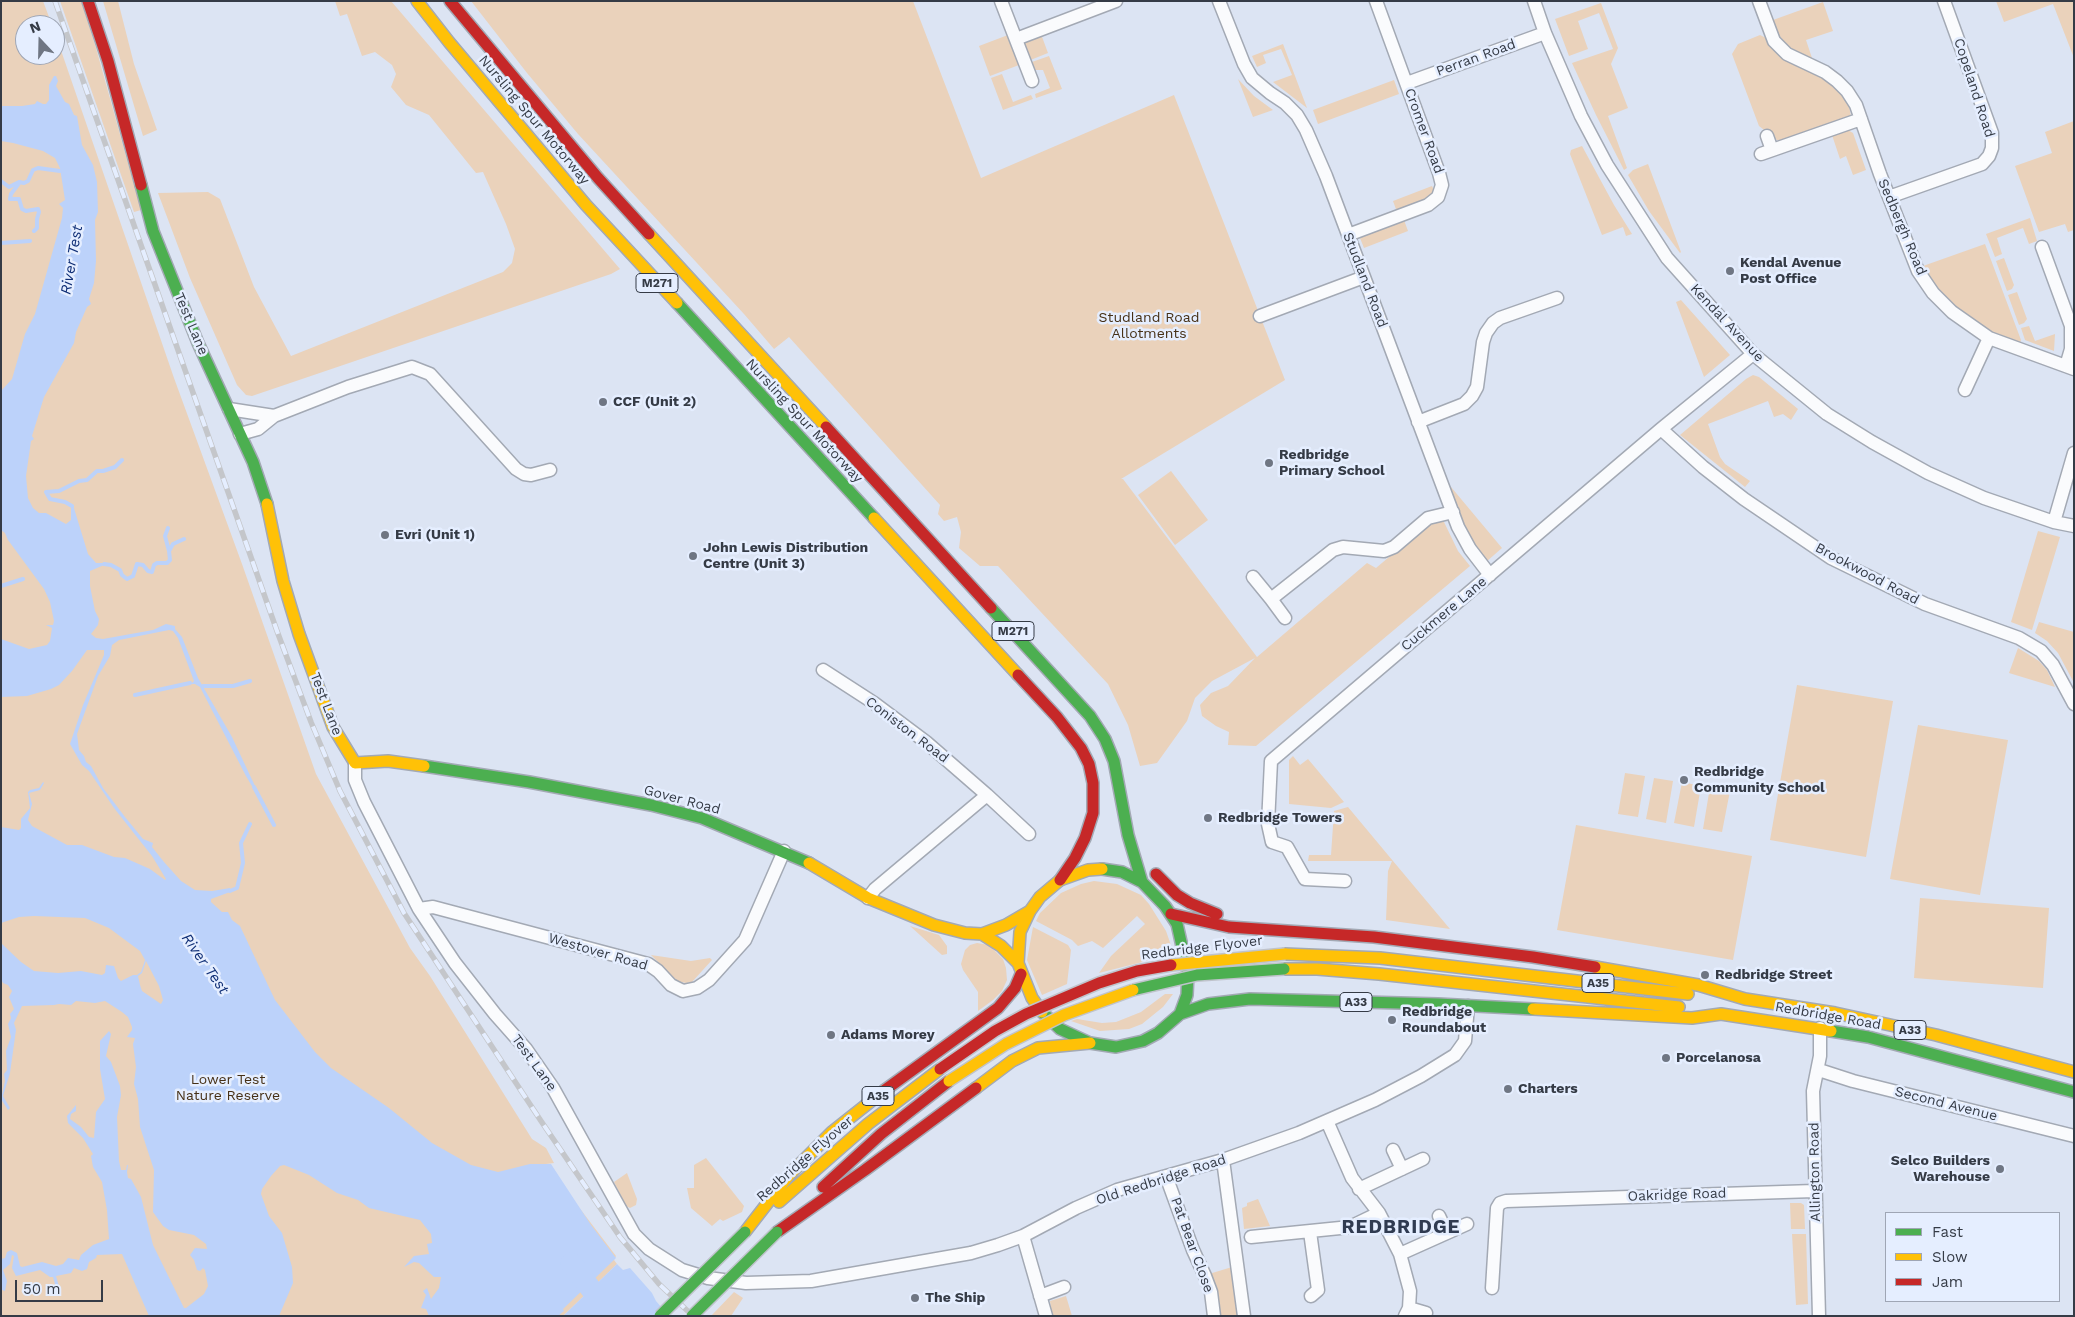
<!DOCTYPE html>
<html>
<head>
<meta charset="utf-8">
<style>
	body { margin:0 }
	#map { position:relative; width:2075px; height:1317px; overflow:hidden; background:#dce4f3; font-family:"Work Sans",sans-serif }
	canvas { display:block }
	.frame { position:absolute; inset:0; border:2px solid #353b46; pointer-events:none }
	.legend { position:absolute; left:1885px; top:1212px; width:175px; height:90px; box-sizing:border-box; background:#e5eeff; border:1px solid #9fa6b5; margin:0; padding:6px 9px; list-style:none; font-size:15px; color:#353b46 }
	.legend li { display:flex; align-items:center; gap:10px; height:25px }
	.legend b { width:25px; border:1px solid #9fa6b5 }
	.north { position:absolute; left:15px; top:15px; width:50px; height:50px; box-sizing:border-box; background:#e5eeff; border:1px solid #9fa6b5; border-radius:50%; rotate:339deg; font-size:14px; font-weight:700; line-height:20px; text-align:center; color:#353b46 }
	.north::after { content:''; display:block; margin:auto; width:18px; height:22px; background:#6f7683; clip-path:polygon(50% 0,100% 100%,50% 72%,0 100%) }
	.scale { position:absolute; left:15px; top:1280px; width:88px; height:22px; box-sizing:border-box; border:2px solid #353b46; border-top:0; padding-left:6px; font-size:15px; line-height:18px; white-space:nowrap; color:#353b46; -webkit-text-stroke:4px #e5eeff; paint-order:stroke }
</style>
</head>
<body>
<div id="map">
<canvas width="2075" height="1317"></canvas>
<div class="frame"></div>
<ul class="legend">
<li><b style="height:6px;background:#4caf50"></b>Fast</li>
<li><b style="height:6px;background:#ffc107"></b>Slow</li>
<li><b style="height:6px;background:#c62828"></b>Jam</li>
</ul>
<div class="north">N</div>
<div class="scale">50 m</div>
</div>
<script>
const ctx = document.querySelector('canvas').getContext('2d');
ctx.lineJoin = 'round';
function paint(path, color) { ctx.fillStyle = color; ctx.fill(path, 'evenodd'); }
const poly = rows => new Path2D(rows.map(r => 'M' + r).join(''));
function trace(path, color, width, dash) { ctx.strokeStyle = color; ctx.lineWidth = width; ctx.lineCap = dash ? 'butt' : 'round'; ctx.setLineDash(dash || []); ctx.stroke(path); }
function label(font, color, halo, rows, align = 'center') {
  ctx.font = font + ' "Work Sans",sans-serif'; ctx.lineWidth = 5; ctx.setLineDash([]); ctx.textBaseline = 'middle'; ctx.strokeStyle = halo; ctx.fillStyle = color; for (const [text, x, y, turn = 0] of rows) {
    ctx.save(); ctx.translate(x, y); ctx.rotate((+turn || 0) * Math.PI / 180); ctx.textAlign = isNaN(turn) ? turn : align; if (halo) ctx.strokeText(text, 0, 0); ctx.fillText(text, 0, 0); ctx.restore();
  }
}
const green = poly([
	[1,1,43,1,52,25,25,25,25,55,55,55,55,33,174,378,242,564,316,774,410,948,430,976,532,1139,546,1148,554,1163,546,1164,616,1256,614,1260,617,1264,563,1316,1,1316],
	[60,1,81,1,96,48,141,210,134,212],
	[103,1,118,1,134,64,157,130,143,136],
	[335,1,391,1,620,269,611,274,252,396,246,395,237,385,190,278,158,193,208,192,220,199,254,287,291,356,503,272,512,263,515,249,506,224,483,172,476,173,429,115,406,105,391,87,396,74,392,65,375,52,362,56,347,14,340,16],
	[471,1,913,1,981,178,1174,95,1285,380,1121,479,1123,479,1257,657,1367,563,1376,568,1434,519,1440,518,1444,522,1458,551,1470,566,1256,746,1228,745,1229,732,1216,726,1202,716,1200,705,1211,693,1228,686,1255,658,1212,681,1195,698,1187,721,1157,763,1140,766,1128,725,1108,684,998,566,980,566,959,548,961,532,957,517,944,521,938,514,940,505,789,337,774,349,744,314,578,134,527,73],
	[1996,1,2074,1,2074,58,2053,4,2004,22],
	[1823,2,1833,31,1806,40,1814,64,1790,50,1779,35,1773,20],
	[1601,3,1618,48,1611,64,1628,108,1608,116,1627,168,1624,170,1596,115,1572,63,1613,49,1599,13,1578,21,1588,49,1569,56,1555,19],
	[1041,34,1048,53,1028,61,1023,48,1024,42],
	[1008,35,1019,65,990,76,979,46],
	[1760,35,1768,39,1841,89,1849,105,1851,117,1783,142,1777,140,1759,126,1732,54,1738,44],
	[1283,44,1307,108,1273,82,1292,75,1281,49,1263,55,1266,63,1257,67,1252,56],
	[1049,56,1062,89,1036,98,1035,94,1050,88,1043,70,1035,70,1029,63],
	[1002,74,1013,102,1031,95,1033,99,1003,110,991,78],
	[1238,79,1254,96,1273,110,1253,117],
	[1394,80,1399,94,1318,124,1313,110],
	[2074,121,2074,230,2068,232,2065,224,2039,232,2015,166,2052,153,2045,132],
	[1846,129,1853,133,1866,170,1853,175,1846,156,1840,159,1832,135],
	[1582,146,1614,205,1632,234,1626,236,1623,227,1602,235,1570,154,1571,150],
	[1648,164,1681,252,1680,253,1649,211,1628,175,1633,170],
	[1432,186,1435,193,1433,197,1397,212,1393,201],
	[2030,218,2037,241,2029,244,2023,228,1997,238,2002,254,1995,257,1986,234],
	[1404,220,1408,231,1364,248,1360,238],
	[1985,244,2021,340,2019,345,1989,332,1948,304,1925,272,1923,266],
	[2004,258,2014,285,2012,289,2007,291,1996,261],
	[2017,292,2027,319,2024,323,2019,325,2008,295],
	[1681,300,1730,355,1704,377,1676,302],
	[2029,326,2035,341,2055,334,2054,351,2025,340,2021,328],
	[1753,375,1759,377,1798,409,1791,420,1783,414,1774,417,1768,401,1708,424,1720,457,1725,464,1750,481,1745,487,1680,435,1746,379],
	[1171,471,1208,520,1175,545,1138,495],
	[1451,487,1502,548,1486,562,1466,533,1448,488],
	[2038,531,2060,537,2032,630,2011,622],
	[2039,622,2074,632,2073,681,2058,653,2047,641,2035,633],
	[2018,648,2039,661,2047,670,2055,687,2009,673],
	[1797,685,1893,701,1866,857,1770,840],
	[1918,725,2008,740,1980,895,1890,879],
	[1293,756,1300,765,1308,759,1344,802,1331,808,1289,804,1289,760],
	[1625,773,1645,776,1638,817,1618,814],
	[1654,778,1673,781,1666,823,1646,819],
	[1682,782,1701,786,1694,827,1674,823],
	[1710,787,1730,791,1722,832,1703,829],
	[1348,807,1393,861,1450,929,1386,920,1388,871,1392,861,1308,861,1309,855,1331,855,1334,811],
	[1576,825,1752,856,1733,960,1557,930],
	[1094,881,1117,884,1141,895,1149,904,1166,931,1174,954,1099,973,1111,956,1145,924,1137,916,1103,948,1092,941,1078,946,1072,940,1036,921,1040,913,1061,893,1081,884],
	[1920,898,2049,908,2043,988,1914,978],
	[910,926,939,935,947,946,947,954,942,955],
	[1033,927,1068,945,1071,950,1067,984,1042,995,1027,960],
	[977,943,989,945,1003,959,1006,968,1007,980,1002,991,993,1000,978,1011,978,992,963,970,961,964,965,950,970,945],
	[651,955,691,961,710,958,712,960,692,982,686,983,677,981],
	[1165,994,1173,994,1163,1007,1142,1024,1129,1029,1100,1031,1071,1021,1077,1019,1102,1023,1116,1022,1141,1012],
	[706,1158,744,1206,742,1212,723,1221,720,1219,712,1226,691,1208,687,1188,694,1188,694,1165],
	[627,1173,637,1199,636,1205,630,1208,626,1206,614,1182],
	[1258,1199,1270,1226,1244,1229,1242,1208,1247,1206,1247,1203],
	[1790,1203,1801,1203,1804,1205,1805,1229,1791,1229],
	[1792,1234,1806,1234,1808,1304,1796,1305],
	[1232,1267,1238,1316,1220,1316,1209,1274],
	[734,1292,743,1298,731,1316,711,1316],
	[1066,1296,1072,1316,1052,1316,1050,1301]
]);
const water = poly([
	[54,76,56,76,58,81,56,86,65,102,69,104,74,115,77,116,82,145,93,165,97,182,98,212,95,220,96,261,94,283,89,299,91,304,87,307,76,332,74,343,44,397,32,436,34,439,31,441,26,476,28,498,33,508,39,513,46,513,66,524,71,520,71,506,73,505,88,554,96,563,104,563,104,565,90,571,90,586,95,611,99,619,98,625,91,634,96,638,103,639,153,630,166,624,175,626,175,629,182,637,198,678,232,737,255,786,253,788,246,776,200,687,195,684,191,684,194,681,178,638,173,631,169,630,119,640,112,645,110,656,98,676,77,734,79,750,84,756,86,762,91,766,103,788,125,817,143,839,153,843,152,847,164,862,181,881,195,890,212,891,230,888,230,892,211,899,211,902,222,912,228,912,232,920,240,926,275,1000,315,1052,331,1068,389,1108,432,1143,471,1165,498,1172,530,1164,551,1164,591,1225,616,1258,563,1309,564,1311,558,1316,429,1316,426,1309,421,1308,426,1295,423,1291,427,1288,431,1299,439,1288,441,1277,434,1277,419,1263,414,1262,404,1267,414,1256,429,1254,427,1244,432,1243,431,1234,420,1220,369,1208,358,1200,337,1193,309,1175,284,1165,280,1166,271,1176,262,1189,261,1194,269,1216,282,1233,292,1267,293,1283,279,1316,149,1316,122,1254,97,1255,96,1258,89,1262,87,1269,82,1271,74,1268,71,1273,56,1276,60,1290,57,1291,53,1277,50,1277,40,1270,16,1276,12,1268,14,1256,12,1255,10,1264,3,1270,7,1281,5,1291,2,1290,1,1259,5,1258,7,1252,11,1250,17,1253,20,1266,22,1267,42,1262,56,1266,63,1264,68,1258,79,1260,81,1255,93,1245,109,1239,107,1210,102,1182,93,1167,91,1156,93,1154,83,1138,68,1123,67,1116,76,1105,76,1111,71,1114,70,1119,81,1127,89,1137,94,1138,96,1112,105,1099,100,1069,100,1041,109,1031,111,1034,106,1056,111,1062,120,1086,121,1095,117,1117,119,1161,121,1170,126,1170,127,1165,128,1165,127,1172,128,1178,131,1179,141,1197,153,1245,184,1308,186,1308,204,1294,208,1286,205,1270,203,1268,200,1271,197,1270,194,1260,190,1255,195,1248,207,1249,206,1244,194,1235,169,1230,163,1226,153,1212,154,1170,140,1127,138,1099,134,1084,136,1067,133,1044,135,1038,127,1037,132,1030,132,1027,128,1017,122,1012,105,1001,95,1003,76,1001,71,1005,59,1004,54,1005,22,1006,14,1023,16,1030,10,1073,3,1096,10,1108,8,1110,1,1099,5,1081,4,1074,7,1070,6,1051,11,1037,8,1024,11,1018,10,1014,14,1009,9,997,12,991,8,985,3,983,1,979,1,943,21,962,34,971,58,973,81,971,102,975,105,973,106,965,114,966,118,978,121,981,133,975,137,975,141,972,145,960,140,951,109,928,85,918,34,916,19,917,1,923,1,827,19,830,21,828,21,819,30,808,28,792,30,790,39,788,43,782,44,783,40,790,29,793,32,804,28,820,32,826,67,845,82,845,114,857,125,858,150,869,165,880,166,879,152,856,114,808,89,771,82,765,70,744,83,705,104,655,104,650,87,650,72,671,59,685,51,689,27,696,1,697,1,639,29,649,47,645,50,641,52,628,46,625,53,625,54,621,50,602,44,589,8,540,5,533,1,530,1,391,12,379,25,334,35,314,62,218,63,208,59,204,65,200,60,168,55,158,43,151,13,143,1,141,1,106,22,106,35,104,37,101,43,104,46,104,49,100,49,85],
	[146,961,159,986,163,1000,161,1004,142,991,140,985,138,976,142,973],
	[617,1264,623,1270,630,1268,652,1293,656,1301,669,1316,563,1316]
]);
const stream = poly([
	[1,181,9,187,19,182,24,183,28,181,33,170,38,168,60,171],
	[20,182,11,194,10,199,19,199,22,209,26,211,38,209,39,212,37,219,37,228,34,231],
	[1,243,30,241],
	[72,506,65,502,50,499,46,492,59,491,79,481,87,480,97,471,103,471,115,467,122,460],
	[168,528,165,536,169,551],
	[104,564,111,565,120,570,122,575,127,579,133,576,137,564,143,565,148,571,152,572,154,565,157,563,167,563,170,560,169,551,173,544,184,539],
	[1,586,23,579],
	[203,686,233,686,250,681],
	[135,695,190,683],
	[254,787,274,825],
	[230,891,237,888,243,863,241,843,250,824]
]);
const river = poly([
	[571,1263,591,1289,620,1316]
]);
const street = poly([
	[1001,1,1032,81],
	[1219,1,1244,64,1252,78,1270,93,1285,103,1297,115,1306,130,1326,176,1458,527,1470,549,1490,575],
	[1534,1,1545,33,1581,116,1607,165,1667,258,1753,354,1827,414,1872,442,1928,473,1984,498,2054,522,2074,526],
	[1759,1,1774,41,1787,54,1825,72,1837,81,1847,91,1856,105,1880,174,1918,271,1933,293,1952,312,1989,338,2074,369],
	[1016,39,1116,1],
	[1407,83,1545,33],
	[1767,136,1772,150],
	[1761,154,1861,119],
	[1889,197,1982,164,1989,156,1992,148,1992,133,1944,1],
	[1348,235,1428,205,1438,197,1442,185,1439,173,1376,1],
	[2042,247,2071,326,2071,349,2066,366],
	[1260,316,1364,277],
	[1965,390,1989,338],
	[229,409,274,416],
	[1418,422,1464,404,1472,396,1477,387,1483,342,1486,333,1493,323,1500,318,1557,298],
	[1661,429,1703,467,1744,499,1831,558,1925,604,2019,638,2041,651,2053,665,2074,704],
	[240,434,258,429,274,416,348,387,412,367,430,374,516,469,524,474,531,475,550,470],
	[2054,522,2074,453],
	[1253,577,1271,599,1333,550,1343,547,1384,551,1394,547,1428,518,1453,512],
	[1271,599,1285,618],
	[823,670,874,703,926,742,987,795,875,889,868,898],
	[355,763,355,780,364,802,419,909,455,963,495,1014,526,1049,553,1088,634,1234,649,1249,682,1270,708,1278,746,1283,811,1281,971,1253,998,1245,1023,1236,1076,1208,1117,1190,1223,1160,1299,1133,1375,1100,1421,1076,1455,1055,1465,1041,1468,1006],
	[987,795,1029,834],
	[1345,881,1305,879,1287,847,1272,842,1268,824,1271,761,1661,429,1753,354],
	[419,909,433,907,648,964,658,971,671,985,683,991,697,988,709,980,745,940,784,851],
	[1819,1070,1853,1081,2074,1136],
	[1327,1121,1352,1178,1379,1213,1400,1254,1410,1291,1409,1308,1405,1316],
	[1393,1150,1402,1169],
	[1223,1160,1244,1316],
	[1166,1176,1193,1250,1205,1276,1211,1292,1214,1316],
	[1359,1189,1423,1159],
	[1439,1216,1447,1233],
	[1310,1232,1318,1290,1311,1296],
	[1023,1236,1046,1316],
	[1251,1237,1350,1227,1379,1213],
	[1400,1254,1467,1224],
	[1492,1288,1497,1208,1500,1203,1506,1201,1814,1191],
	[1040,1296,1064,1287],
	[1409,1308,1426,1313],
	[1819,1316,1813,1091,1820,1056,1820,1028]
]);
const fast = poly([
	[141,185,153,231,198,343,253,462,267,504],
	[677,303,874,518],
	[991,608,1090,716,1105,739,1114,761,1128,835,1142,882],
	[424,766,529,782,651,805,702,818,809,863],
	[1042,1012,1060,1029,1090,1043,1116,1047,1143,1041,1158,1033,1180,1014,1187,995,1188,973,1177,924,1165,906,1142,882,1122,872,1102,869],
	[1180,1014,1208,1004,1250,999,1438,1004,1533,1009],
	[1831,1031,1868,1037,2074,1092]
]);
const slow = poly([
	[417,1,449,42,586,205,677,303],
	[649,234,826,427],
	[267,504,283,581,299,634,333,727,355,763,388,761,424,766],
	[874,518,1018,675],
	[809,863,868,898,934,925,965,933,982,934,1006,925,1030,911],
	[982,934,1001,946,1018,963],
	[1285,954,1380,958,1688,994],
	[1595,967,1698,985,1745,999,1835,1013,1936,1035,2074,1072],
	[1284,969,1317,969,1379,974,1679,1007],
	[1533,1009,1692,1018,1721,1014,1831,1031],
	[1042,1012,1032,998,1018,963,1020,932,1030,911,1040,897,1060,880,1088,870,1102,869],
	[976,1088,1012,1061,1038,1048,1090,1043],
	[779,1202,868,1124,940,1069],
	[745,1232,790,1174,832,1132,885,1090]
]);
const jam = poly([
	[88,1,108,61,141,185],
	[450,1,598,178,649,234],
	[826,427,991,608],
	[1018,675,1057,717,1081,748,1089,764,1093,783,1093,813,1085,838,1075,858,1060,880],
	[1156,874,1177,895,1190,903,1217,914],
	[1171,914,1229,927,1374,937,1533,957,1595,967],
	[885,1090,998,1008,1015,988,1021,974],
	[823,1187,881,1134,949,1081],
	[777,1232,865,1170,976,1088]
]);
const rail = poly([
	[55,1,277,631,311,722,340,791,404,913,541,1121,620,1237,659,1284,693,1316]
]);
const fastBridge = poly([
	[1133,990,1197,975,1284,969],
	[660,1316,745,1232],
	[692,1316,777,1232]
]);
const slowBridge = poly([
	[1171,965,1285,954],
	[949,1081,1006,1044,1064,1015,1133,990]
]);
const jamBridge = poly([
	[940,1069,995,1031,1026,1014,1099,983,1137,971,1171,965]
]);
const markers = [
	[1730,271,5,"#6f7683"],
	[603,402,5,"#6f7683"],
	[1269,463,5,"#6f7683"],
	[385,535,5,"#6f7683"],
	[693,556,5,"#6f7683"],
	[1684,780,5,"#6f7683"],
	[1208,818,5,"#6f7683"],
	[1705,975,5,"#6f7683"],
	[1392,1020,5,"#6f7683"],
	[831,1035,5,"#6f7683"],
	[1666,1058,5,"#6f7683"],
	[1508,1089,5,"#6f7683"],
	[2000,1169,5,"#6f7683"],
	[915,1298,5,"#6f7683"]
];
const shields = [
	[657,283,42],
	[1013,631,42],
	[1598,983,32],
	[1356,1002,32],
	[1910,1030,32],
	[878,1096,32]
];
const shieldNames = [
	["M271",657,283],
	["M271",1013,631],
	["A35",1598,983],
	["A33",1356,1002],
	["A33",1910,1030],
	["A35",878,1096]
];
const streetNames = [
	["Perran Road",1476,58,-20],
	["Copeland Road",1974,88,72],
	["Nursling Spur Motorway",534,120,50],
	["Cromer Road",1424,131,70],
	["Sedbergh Road",1902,227,67],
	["Studland Road",1365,280,69],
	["Kendal Avenue",1727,323,47],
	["Test Lane",191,324,67],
	["Nursling Spur Motorway",804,421,47],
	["Brookwood Road",1867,574,28],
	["Cuckmere Lane",1444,614,-40],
	["Test Lane",326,704,69],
	["Coniston Road",907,730,37],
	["Gover Road",682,800,15],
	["Redbridge Flyover",1202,948,-7],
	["Westover Road",598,952,16],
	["Redbridge Road",1828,1016,10],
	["Test Lane",534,1063,54],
	["Second Avenue",1946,1104,14],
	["Redbridge Flyover",805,1159,-41],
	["Allington Road",1815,1172,-91],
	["Old Redbridge Road",1161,1180,-18],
	["Oakridge Road",1677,1195,-2],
	["Pat Bear Close",1192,1245,70]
];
const poiNames = [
	["Kendal Avenue",1740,263],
	["Post Office",1740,279],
	["CCF (Unit 2)",613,402],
	["Redbridge",1279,455],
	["Primary School",1279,471],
	["Evri (Unit 1)",395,535],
	["John Lewis Distribution",703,548],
	["Centre (Unit 3)",703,564],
	["Redbridge",1694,772],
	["Community School",1694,788],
	["Redbridge Towers",1218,818],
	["Redbridge Street",1715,975],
	["Redbridge",1402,1012],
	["Roundabout",1402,1028],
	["Adams Morey",841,1035],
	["Porcelanosa",1676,1058],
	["Charters",1518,1089],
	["Selco Builders",1990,1161,"right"],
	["Warehouse",1990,1177,"right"],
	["The Ship",925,1298]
];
const parkNames = [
	["Studland Road",1149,318],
	["Allotments",1149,334],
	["Lower Test",228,1080],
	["Nature Reserve",228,1096]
];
const waterNames = [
	["River Test",72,260,-80],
	["River Test",205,964,55]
];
const districtNames = [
	["REDBRIDGE",1401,1227]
];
paint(green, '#ead2bb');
paint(water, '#bcd2fa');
trace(stream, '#bcd2fa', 4);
trace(river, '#bcd2fa', 21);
trace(street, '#a3a9b4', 15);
trace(fast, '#a3a9b4', 14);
trace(slow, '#a3a9b4', 14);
trace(jam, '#a3a9b4', 14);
trace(street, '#fafbfd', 12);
trace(fast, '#4caf50', 11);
trace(slow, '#ffc107', 11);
trace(jam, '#c62828', 11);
trace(rail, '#c4c6ca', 5.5);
trace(rail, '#e5eeff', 4, [11]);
trace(fastBridge, '#bfc3cb', 14, []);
trace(slowBridge, '#bfc3cb', 14, []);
trace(jamBridge, '#bfc3cb', 14, []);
trace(fastBridge, '#4caf50', 11);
trace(slowBridge, '#ffc107', 11);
trace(jamBridge, '#c62828', 11);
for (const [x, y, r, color] of markers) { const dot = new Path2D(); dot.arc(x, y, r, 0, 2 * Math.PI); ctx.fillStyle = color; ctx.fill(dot); trace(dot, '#e5eeff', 2); }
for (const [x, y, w] of shields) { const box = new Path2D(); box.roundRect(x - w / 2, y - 9.5, w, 19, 4); ctx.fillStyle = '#e5eeff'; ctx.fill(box); trace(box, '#353b46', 1); }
label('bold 12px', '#353b46', null, shieldNames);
label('14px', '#353b46', '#e5eeff', streetNames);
label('bold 14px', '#353b46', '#e5eeff', poiNames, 'left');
label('14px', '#463016', '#e5eeff', parkNames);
label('italic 15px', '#113077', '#e5eeff', waterNames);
ctx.letterSpacing = '1px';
label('bold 19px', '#303b51', '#e5eeff', districtNames);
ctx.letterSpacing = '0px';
</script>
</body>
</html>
